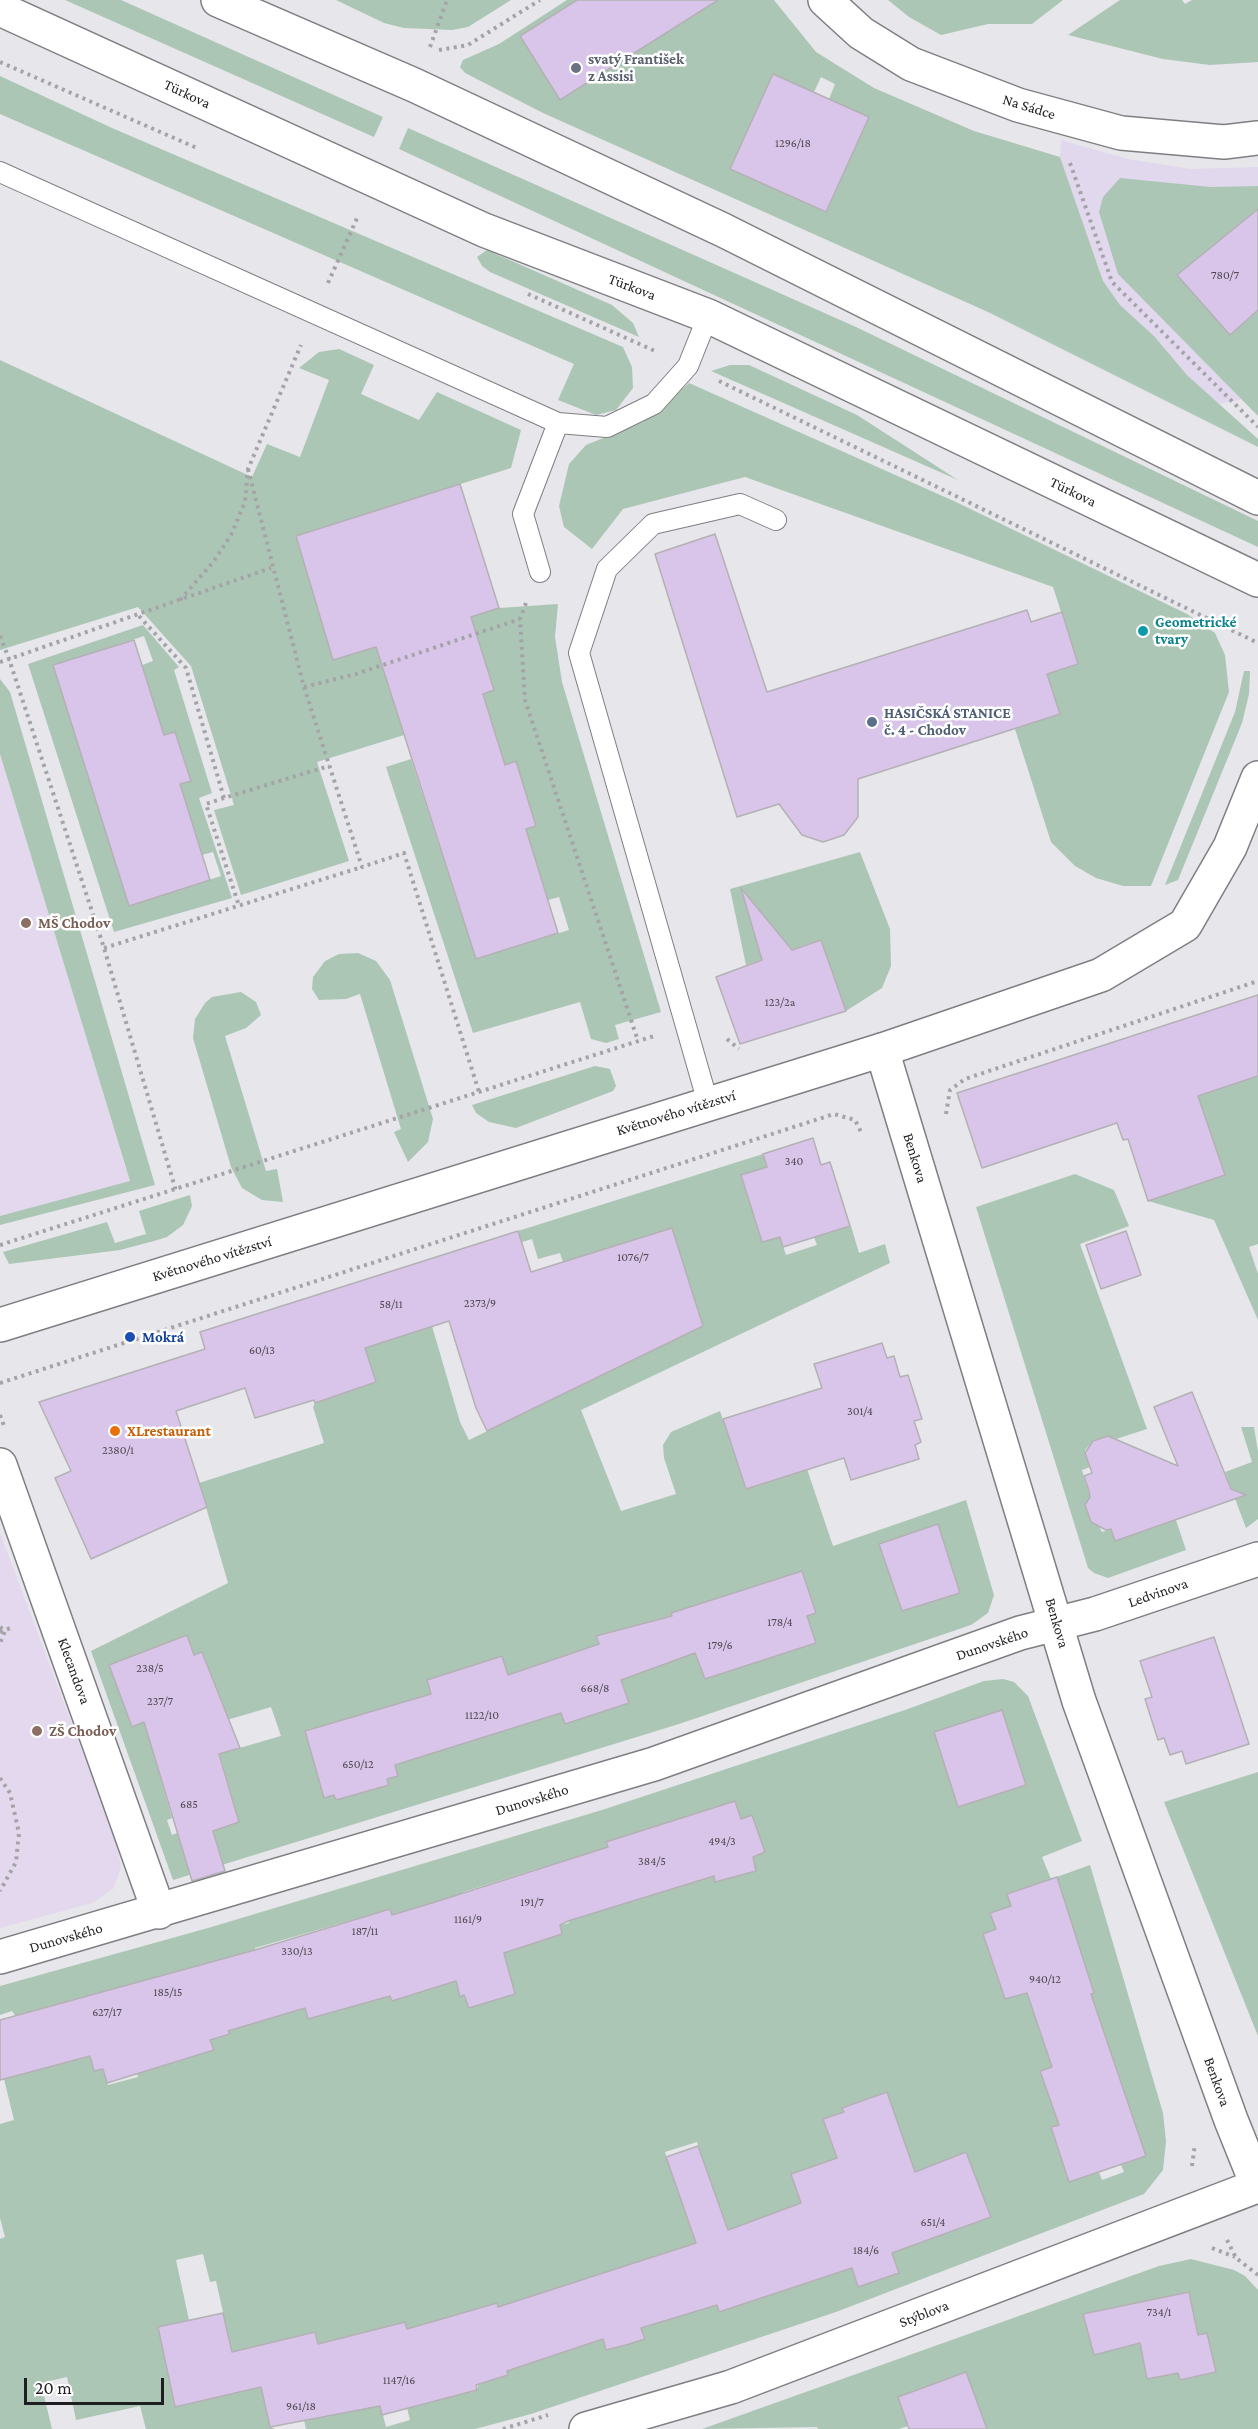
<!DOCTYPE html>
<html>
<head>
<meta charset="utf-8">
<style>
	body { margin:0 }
	#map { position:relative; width:1258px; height:2429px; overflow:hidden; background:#e6e6eb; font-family:"Crimson Pro",serif }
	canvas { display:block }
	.scale { position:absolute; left:24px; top:2378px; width:140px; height:27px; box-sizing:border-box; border:3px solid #1f1e20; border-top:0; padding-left:8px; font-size:18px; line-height:21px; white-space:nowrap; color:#1f1e20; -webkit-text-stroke:4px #fff; paint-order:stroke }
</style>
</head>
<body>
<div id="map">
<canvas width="1258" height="2429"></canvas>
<div class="scale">20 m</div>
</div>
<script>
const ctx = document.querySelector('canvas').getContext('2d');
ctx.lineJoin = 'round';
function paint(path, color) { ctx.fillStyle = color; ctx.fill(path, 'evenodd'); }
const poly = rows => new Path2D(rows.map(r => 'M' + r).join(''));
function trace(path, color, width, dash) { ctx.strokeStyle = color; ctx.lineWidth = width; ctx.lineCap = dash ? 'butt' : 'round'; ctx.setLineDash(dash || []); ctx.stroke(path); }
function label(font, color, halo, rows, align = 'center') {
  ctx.font = font + ' "Crimson Pro",serif'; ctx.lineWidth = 5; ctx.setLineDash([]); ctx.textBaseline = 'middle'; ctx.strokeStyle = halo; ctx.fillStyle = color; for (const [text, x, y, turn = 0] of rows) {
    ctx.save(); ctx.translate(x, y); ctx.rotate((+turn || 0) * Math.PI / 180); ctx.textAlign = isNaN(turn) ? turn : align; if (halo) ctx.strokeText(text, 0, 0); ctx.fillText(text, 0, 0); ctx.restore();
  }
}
const commercial = poly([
	[1061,140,1128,159,1191,169,1258,167,1258,379,1240,400,1219,404,1187,375,1154,336,1120,305,1103,281,1060,157]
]);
const education = poly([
	[0,754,130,1182,0,1216],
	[0,1533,117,1844,121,1868,113,1889,92,1903,0,1928]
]);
const green = poly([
	[65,0,121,0,383,117,374,137],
	[336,0,511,0,468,27,452,30,404,28,384,23],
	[567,0,577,0,520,36,560,99,718,0,774,0,816,52,874,88,974,131,1060,157,1103,281,1120,305,1154,336,1187,375,1258,439,1258,447,988,312,543,113,465,73,460,67,463,60,499,44],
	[773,74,814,92,821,77,835,84,829,99,869,117,825,212,730,169],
	[888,0,1063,0,1032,24,988,24,941,35,909,17],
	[1120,0,1182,0,1185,4,1192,0,1258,0,1258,62,1210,65,1163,59,1068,35],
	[0,76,112,128,623,347,632,367,633,388,616,410,596,415,558,400,574,364,0,114],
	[408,128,856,327,1258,521,1258,547,399,149],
	[1120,178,1211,187,1258,186,1258,209,1177,275,1258,310,1258,416,1118,274,1099,212,1103,197],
	[487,250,612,305,633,323,639,337,490,272,482,266,477,257],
	[339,349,374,365,361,394,419,420,437,392,521,430,511,468,296,536,334,660,499,608,558,604,555,637,562,682,661,1012,615,1025,619,1039,606,1043,591,1039,580,1002,473,1033,386,767,411,759,476,959,569,930,559,897,548,900,526,829,536,826,516,762,505,765,483,694,389,686,404,735,317,762,349,861,241,895,214,810,234,805,191,666,138,607,0,650,0,360,252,477,267,444,300,457,329,380,299,368,319,352],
	[730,365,749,365,857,415,958,480,711,371],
	[689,383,956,502,1187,614,1215,633,1225,655,1229,692,1151,886,1123,886,1096,878,1075,866,1051,842,1015,729,1060,714,1047,674,1078,664,1053,587,745,477,623,509,592,549,564,527,559,506,569,464,586,445,643,422],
	[143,625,179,667,174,670,212,793,199,798,232,898,114,932,28,664],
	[144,636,153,661,142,665,164,735,175,732,191,781,180,784,202,855,213,852,221,876,129,906,53,666],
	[1244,671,1250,671,1249,694,1242,723,1178,880,1165,885,1235,712],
	[0,679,10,692,155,1185,0,1225,0,1216,130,1181,0,754],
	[860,852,890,929,891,966,882,988,846,1011,820,940,746,965,730,889],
	[358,953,376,961,390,980,433,1119,428,1142,408,1162,394,1132,401,1129,360,994,346,999,319,1000,312,989,313,977,325,961,339,954],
	[241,992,256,1002,261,1015,246,1028,225,1036,266,1171,277,1169,283,1202,262,1200,242,1188,231,1167,193,1038,195,1019,205,1003,212,997],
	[595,1066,610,1069,616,1086,613,1091,516,1128,489,1122,476,1113,472,1105],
	[1258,1076,1258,1244,1249,1247,1258,1274,1258,1320,1214,1220,1148,1201,1224,1175,1204,1114,1195,1097],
	[763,1154,767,1167,741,1175,762,1242,780,1237,786,1255,817,1245,814,1237,851,1226,859,1253,885,1244,890,1263,581,1410,621,1511,676,1494,664,1458,663,1445,671,1432,720,1411,746,1489,807,1469,833,1546,966,1500,994,1595,988,1613,971,1625,679,1724,173,1880,91,1651,228,1583,199,1483,324,1443,313,1407,315,1403,376,1382,365,1348,432,1326,460,1422,469,1440,703,1326,672,1228,563,1262,560,1253,538,1259,532,1239,522,1242,518,1231],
	[880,1544,959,1593,902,1611],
	[802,1571,816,1613,807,1616,816,1643,705,1679,695,1653,686,1656,671,1613],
	[186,1635,210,1697,132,1727,109,1665],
	[599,1644,619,1673,629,1703,565,1724,544,1663],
	[271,1707,281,1736,236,1749,227,1720],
	[378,1710,398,1776,387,1779,389,1785,336,1800,334,1795,324,1798,305,1731],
	[222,1762,239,1822,180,1840,177,1833,172,1835,167,1820,172,1818,161,1780],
	[1075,1174,1114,1190,1129,1226,1080,1244,1147,1429,1116,1439,1108,1436,1093,1441,1085,1450,1090,1467,1082,1470,1090,1497,1085,1505,1091,1522,1099,1526,1102,1532,1111,1529,1115,1541,1176,1520,1186,1550,1108,1578,1094,1573,1088,1568,976,1207],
	[190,1195,192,1206,183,1225,167,1237,154,1241,120,1250,9,1264,3,1252,107,1222,115,1243,146,1234,139,1211],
	[1241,1427,1254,1427,1258,1452,1258,1519,1246,1528,1225,1472,1252,1462],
	[1003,1679,1014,1682,1028,1696,1082,1841,1042,1857,1051,1879,1090,1865,1163,2113,1166,2141,1163,2170,1144,2194,836,2312,531,2414,475,2429,306,2429,304,2420,334,2414,315,2332,251,2347,271,2427,275,2429,146,2429,140,2406,76,2420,67,2377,41,2383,52,2429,0,2429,0,2239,5,2237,0,2218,0,2124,14,2120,4,2079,51,2066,12,2011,0,2015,0,1986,208,1928,602,1810,905,1710,984,1681],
	[1002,1710,1026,1785,958,1807,934,1732],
	[735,1801,741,1819,751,1816,765,1852,753,1857,756,1871,716,1882,714,1876,613,1907,615,1872,606,1842],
	[543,1867,553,1904,562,1901,569,1923,560,1925,562,1934,504,1953,515,1994,469,2008,464,1995,460,1996,463,1892],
	[1025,1888,1029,1899,1076,1937,1094,1993,1034,2013,1026,1992,1005,1999,994,1965,996,1929,990,1913,1011,1906,1007,1894],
	[390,1909,414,1994,392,2001,387,1984,342,2010,308,2019,305,2008,275,2017,255,1948],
	[208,1963,229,2034,210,2040,213,2050,134,2060,138,2077,108,2085,103,2069,94,2070,74,2000],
	[1109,2047,1146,2156,1121,2165,1124,2172,1102,2180,1099,2172,1069,2182,1051,2128,1059,2125,1053,2067],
	[887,2092,866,2179,899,2273,858,2287,852,2267,805,2215,791,2174,837,2158,824,2119,844,2112,843,2107],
	[697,2142,726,2225,726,2241,795,2218,817,2280,719,2312,665,2152],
	[966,2152,991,2217,909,2247],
	[203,2254,210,2282,216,2281,231,2348,158,2327,189,2320,176,2260],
	[659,2255,680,2316,641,2328,644,2339,626,2345,606,2350,603,2339,565,2352,546,2292],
	[497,2303,501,2319,492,2322,477,2390,406,2404,410,2420,386,2427,362,2333,404,2322,411,2347,469,2311],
	[1258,1772,1258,2036,1164,1802],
	[1191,2259,1234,2270,1245,2276,1258,2290,1258,2429,987,2429,966,2372,898,2397,908,2426,899,2429,818,2429,817,2427,702,2429,1159,2266],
	[1189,2293,1198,2335,1207,2334,1216,2372,1180,2380,1178,2373,1147,2379,1132,2304]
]);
const building = poly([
	[577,0,718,0,560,100,520,36,577,0],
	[773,74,869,117,826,212,730,169,773,74],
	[1258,209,1258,310,1230,335,1177,275,1258,209],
	[460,484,499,608,471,617,494,690,483,694,505,765,516,761,536,826,526,829,558,933,476,959,376,647,333,660,296,536,460,484],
	[715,534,767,692,1027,610,1031,622,1062,612,1078,664,1047,674,1060,714,858,779,858,817,844,835,823,842,802,835,779,804,737,817,655,554,715,534],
	[134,640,164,735,175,732,191,781,180,784,210,880,129,906,53,665,134,640],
	[741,888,792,950,821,940,846,1011,740,1044,716,977,762,960,741,888],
	[1258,995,1258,1076,1198,1096,1225,1175,1148,1201,1128,1139,1123,1140,1117,1123,982,1168,957,1093,1258,995],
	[813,1138,821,1165,830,1162,850,1226,783,1247,780,1237,762,1242,741,1175,767,1167,763,1154,813,1138],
	[672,1228,703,1326,487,1431,476,1408,449,1321,365,1348,376,1382,315,1403,314,1400,255,1418,245,1388,176,1411,207,1507,91,1559,55,1478,71,1471,39,1402,205,1349,200,1332,518,1231,531,1272,672,1228],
	[1126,1231,1141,1275,1101,1289,1086,1245,1126,1231],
	[882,1343,887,1358,894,1356,900,1377,908,1375,922,1419,914,1421,921,1442,915,1445,919,1459,851,1480,844,1458,746,1489,723,1419,822,1388,814,1364,882,1343],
	[1192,1392,1231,1489,1246,1495,1115,1541,1111,1529,1106,1530,1091,1522,1085,1505,1090,1497,1089,1491,1084,1476,1092,1473,1085,1453,1093,1441,1108,1436,1178,1466,1154,1407,1192,1392],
	[938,1524,960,1593,902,1611,879,1544,938,1524],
	[802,1571,816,1613,807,1616,816,1643,705,1679,695,1653,621,1680,629,1703,565,1724,561,1713,395,1765,398,1776,387,1779,389,1785,336,1800,334,1795,324,1798,305,1731,431,1694,427,1680,502,1656,508,1675,599,1644,596,1636,672,1616,671,1613,802,1571],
	[187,1635,194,1655,202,1652,240,1748,219,1754,239,1822,213,1831,225,1871,192,1881,144,1722,132,1727,109,1665,187,1635],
	[1214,1637,1249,1744,1186,1764,1182,1751,1170,1755,1164,1738,1158,1740,1145,1699,1152,1697,1140,1661,1214,1637],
	[1002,1710,1026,1785,958,1807,934,1732,1002,1710],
	[735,1801,741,1819,752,1815,765,1852,753,1857,756,1871,715,1882,714,1876,568,1921,560,1925,562,1934,504,1953,515,1994,469,2008,464,1995,460,1997,456,1981,392,2001,390,1996,308,2019,305,2008,228,2031,230,2034,210,2040,214,2050,107,2083,103,2069,94,2071,90,2056,0,2080,0,2020,255,1950,390,1909,392,1915,432,1903,608,1847,606,1842,735,1801],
	[1057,1877,1094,1993,1091,1994,1146,2156,1069,2182,1051,2127,1059,2125,1040,2071,1052,2067,1027,1993,1005,1999,983,1934,996,1929,990,1913,1011,1906,1007,1894,1057,1877],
	[887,2092,915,2172,966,2152,991,2217,892,2253,899,2273,858,2287,852,2268,719,2312,717,2305,641,2328,645,2339,626,2345,606,2350,603,2339,507,2371,508,2375,476,2385,477,2390,382,2415,380,2406,270,2427,261,2387,175,2407,158,2327,223,2313,232,2352,315,2332,318,2344,405,2322,407,2329,497,2303,498,2307,696,2243,666,2157,698,2146,728,2230,801,2203,791,2174,837,2158,823,2119,844,2112,842,2108,887,2092],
	[1189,2292,1198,2335,1207,2333,1216,2372,1180,2380,1178,2373,1147,2379,1140,2343,1094,2355,1083,2314,1189,2292],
	[966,2372,987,2429,909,2429,898,2397,966,2372]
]);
const path = poly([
	[430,47,447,0],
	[439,50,468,45,540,0],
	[0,62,197,148],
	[1070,163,1112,282,1258,427],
	[328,283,358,216],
	[528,294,655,351],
	[719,381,1258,643],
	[248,469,304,687,362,867,404,853,479,1092],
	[180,600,214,561,231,535,245,502,248,469,301,345],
	[526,603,520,619,525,700,638,1041],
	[139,616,186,668,224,798,329,766],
	[0,636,9,659,271,568],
	[0,662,9,659,104,948,176,1191],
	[304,687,356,674,520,619],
	[224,798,206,804,239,906],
	[104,948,362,867],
	[727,1039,739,1049],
	[946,1114,950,1090,965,1079,1258,981],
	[0,1245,654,1036],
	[0,1383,834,1114,855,1120,862,1134],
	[0,1415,4,1426],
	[0,1627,5,1631,0,1643],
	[0,1632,13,1627],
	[0,1778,10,1793,19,1833,16,1862,0,1891],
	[1192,2166,1195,2144],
	[1227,2240,1236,2258,1258,2275],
	[1212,2248,1235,2257],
	[503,2429,548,2415]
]);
const service = poly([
	[0,172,558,423,607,427,654,404,688,366,708,316],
	[540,572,523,514,558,423],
	[708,1103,579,653,607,569,653,524,740,504,776,520]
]);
const minor = poly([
	[825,0,861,33,911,64,1018,105,1121,133,1224,142,1258,138],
	[882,1050,1079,1701,1231,2120,1258,2187],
	[0,1465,159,1912],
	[0,1957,654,1764,1020,1633,1095,1614,1258,1559],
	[586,2429,731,2387,1257,2186]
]);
const tertiary = poly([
	[0,1325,882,1050,1101,975,1185,925,1230,847,1258,778]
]);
const secondary = poly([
	[218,0,414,85,723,230,1258,498],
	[0,9,484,230,708,316,1258,580]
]);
const markers = [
	[576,68,6,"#6b7280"],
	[1143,631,6,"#0f9aa8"],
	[872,722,6,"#5c6f8a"],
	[26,923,6,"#8d6e63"],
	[130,1337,6,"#1a4fb4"],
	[115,1431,6,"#e8710a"],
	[37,1731,6,"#8d6e63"]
];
const numberNames = [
	["1296/18",793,143],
	["780/7",1225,275],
	["123/2a",780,1002],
	["340",794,1161],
	["1076/7",633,1257],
	["2373/9",480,1303],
	["58/11",391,1304],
	["60/13",262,1350],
	["301/4",860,1411],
	["2380/1",118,1450],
	["178/4",780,1622],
	["179/6",720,1645],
	["238/5",150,1668],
	["668/8",595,1688],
	["237/7",160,1701],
	["1122/10",482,1715],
	["650/12",358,1764],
	["685",189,1804],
	["494/3",722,1841],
	["384/5",652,1861],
	["191/7",532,1902],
	["1161/9",468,1919],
	["187/11",365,1931],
	["330/13",297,1951],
	["940/12",1045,1979],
	["185/15",168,1992],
	["627/17",107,2012],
	["651/4",933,2222],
	["184/6",866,2250],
	["734/1",1159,2312],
	["1147/16",399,2380],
	["961/18",301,2406]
];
const worshipNames = [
	["svatý František",588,59],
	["z Assisi",588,76]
];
const streetNames = [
	["Türkova",187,94,25],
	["Na Sádce",1029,107,17],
	["Türkova",632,287,21],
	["Türkova",1073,492,26],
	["Květnového vítězství",676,1113,-17],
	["Benkova",915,1158,73],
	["Květnového vítězství",212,1259,-17],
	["Ledvinova",1158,1593,-19],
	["Benkova",1057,1623,74],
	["Dunovského",992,1644,-19],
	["Klecandova",74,1671,70],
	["Dunovského",532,1800,-17],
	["Dunovského",66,1938,-16],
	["Benkova",1217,2082,70],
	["Stýblova",924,2314,-21]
];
const cultureNames = [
	["Geometrické",1155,622],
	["tvary",1155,639]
];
const serviceNames = [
	["HASIČSKÁ STANICE",884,713],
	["č. 4 - Chodov",884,730]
];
const educationNames = [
	["MŠ Chodov",38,923],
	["ZŠ Chodov",49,1731]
];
const transitNames = [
	["Mokrá",142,1337]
];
const foodNames = [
	["XLrestaurant",127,1431]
];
paint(commercial, '#e2d8ed');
paint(education, '#e3d8ed');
paint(green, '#acc6b5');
paint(building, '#d9c5e9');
trace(building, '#b3b1b4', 1.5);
trace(service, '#7f7f83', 22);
trace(minor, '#7f7f83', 36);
trace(tertiary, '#7f7f83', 36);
trace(secondary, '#7f7f83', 36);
trace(path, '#a4a4a8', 4, [3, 4.5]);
trace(service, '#fff', 20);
trace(minor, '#fff', 33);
trace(tertiary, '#fff', 33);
trace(secondary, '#fff', 33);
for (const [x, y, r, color] of markers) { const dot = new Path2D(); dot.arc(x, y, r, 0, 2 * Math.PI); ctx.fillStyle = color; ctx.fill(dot); trace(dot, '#fff', 2); }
label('12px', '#4e4852', null, numberNames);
label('bold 15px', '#5b616d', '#fff', worshipNames, 'left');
label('15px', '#1f1e20', '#fff', streetNames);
label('bold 15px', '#0d838f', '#fff', cultureNames, 'left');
label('bold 15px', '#4e5e75', '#fff', serviceNames, 'left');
label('bold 15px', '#785e54', '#fff', educationNames, 'left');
label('bold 15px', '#164399', '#fff', transitNames, 'left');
label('bold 15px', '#c56008', '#fff', foodNames, 'left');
</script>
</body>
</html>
